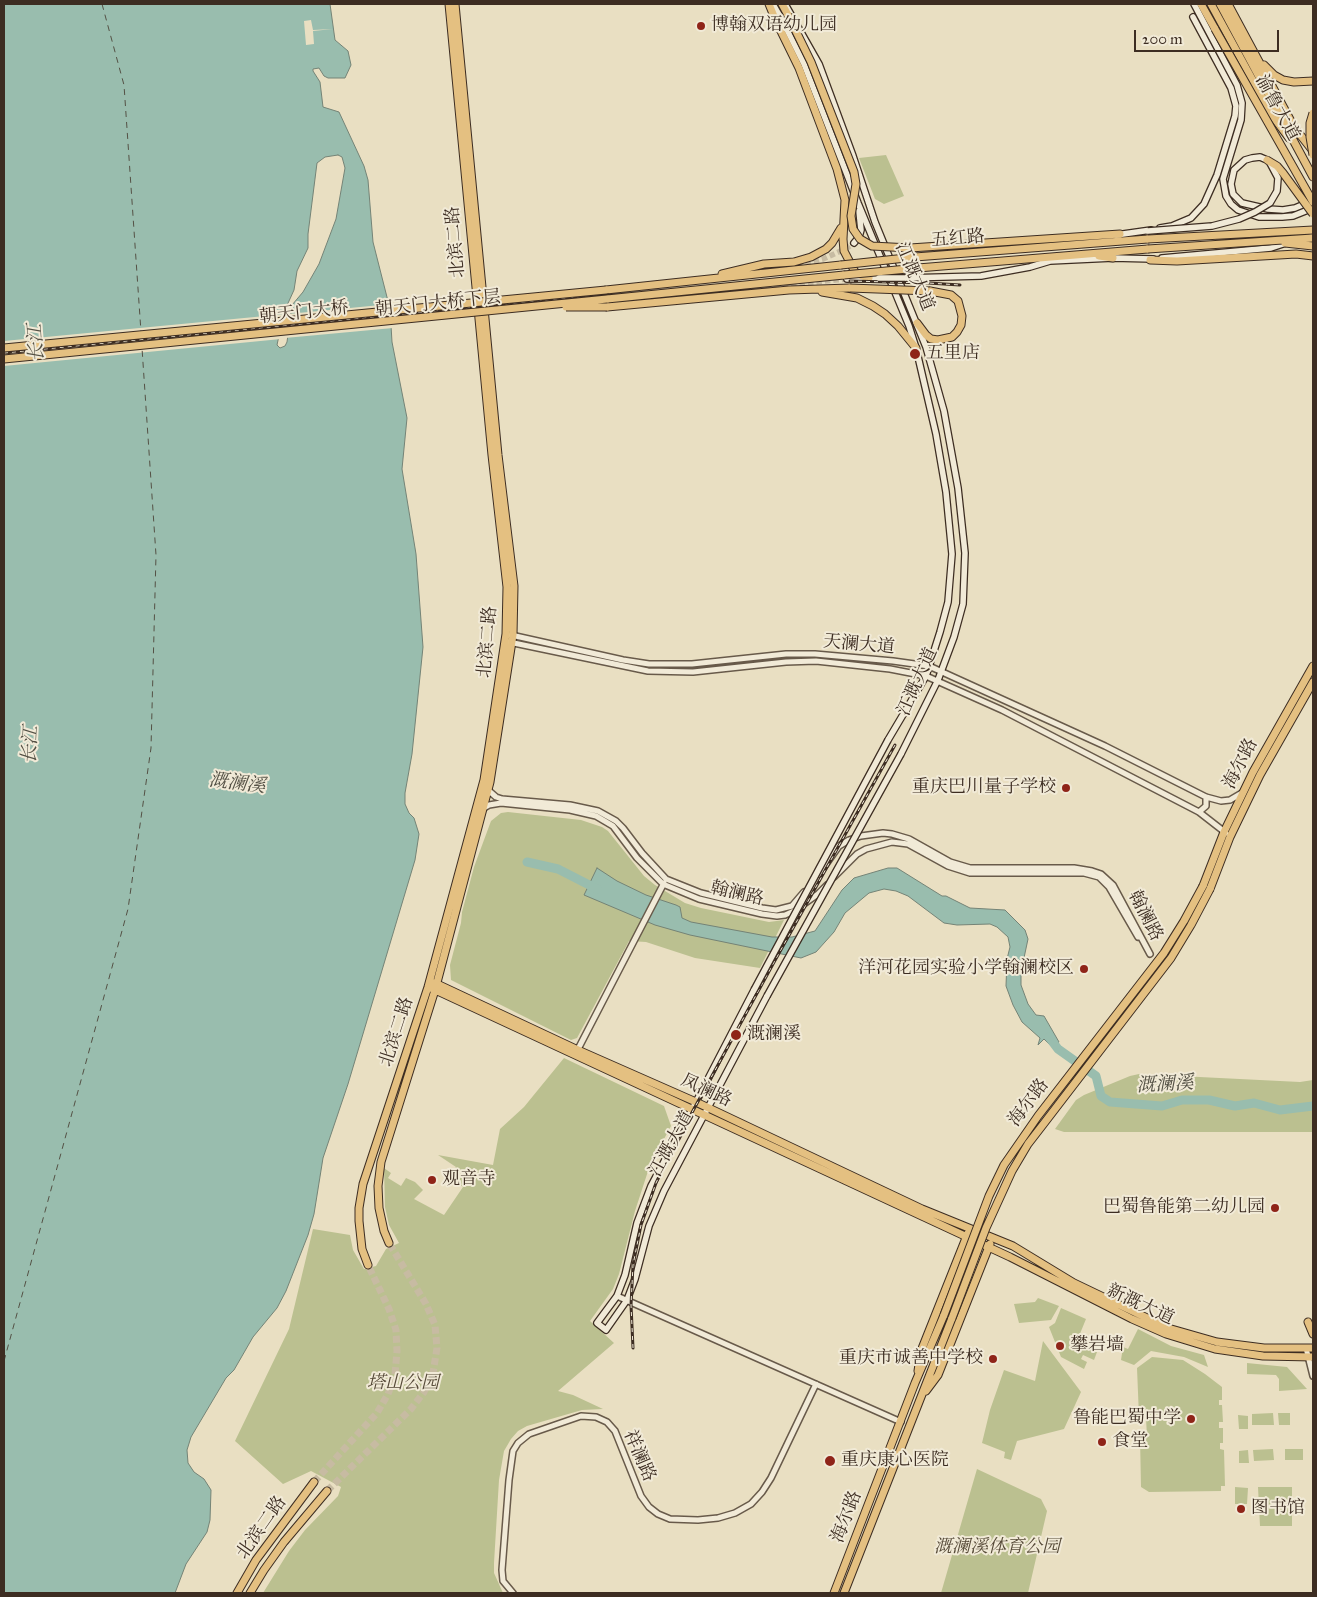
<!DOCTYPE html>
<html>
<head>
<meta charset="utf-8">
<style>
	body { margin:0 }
	#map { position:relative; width:1317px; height:1597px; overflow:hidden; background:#e9dfc2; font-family:"IM FELL Great Primer",serif }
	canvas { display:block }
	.frame { position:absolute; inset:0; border:5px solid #3d2d22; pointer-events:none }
	.scale { position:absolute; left:1134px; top:30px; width:145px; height:22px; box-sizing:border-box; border:2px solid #3d2d22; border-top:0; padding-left:6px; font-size:15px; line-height:18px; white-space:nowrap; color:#3d2d22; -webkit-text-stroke:4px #f1ead7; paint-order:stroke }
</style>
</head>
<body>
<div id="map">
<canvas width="1317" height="1597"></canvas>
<div class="frame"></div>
<div class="scale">200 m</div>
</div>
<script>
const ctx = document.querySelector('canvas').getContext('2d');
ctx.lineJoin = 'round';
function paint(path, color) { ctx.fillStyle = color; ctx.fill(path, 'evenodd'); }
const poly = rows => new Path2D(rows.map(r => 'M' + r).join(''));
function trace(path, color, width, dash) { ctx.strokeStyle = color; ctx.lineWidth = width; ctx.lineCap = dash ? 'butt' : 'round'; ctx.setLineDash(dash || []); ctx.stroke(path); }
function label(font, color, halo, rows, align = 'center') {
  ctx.font = font + ' "IM FELL Great Primer","Noto Serif SC",serif'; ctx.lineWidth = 4; ctx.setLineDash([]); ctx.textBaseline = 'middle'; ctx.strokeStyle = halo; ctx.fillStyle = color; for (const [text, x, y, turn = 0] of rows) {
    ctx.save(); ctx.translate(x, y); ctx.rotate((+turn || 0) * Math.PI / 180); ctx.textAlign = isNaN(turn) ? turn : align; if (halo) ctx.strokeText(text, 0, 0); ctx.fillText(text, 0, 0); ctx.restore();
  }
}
const green = poly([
	[886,155,904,196,884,204,875,199,859,158],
	[508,812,581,820,602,827,608,831,644,876,655,885,685,903,701,908,769,922,784,920,760,968,695,958,646,942,629,941,577,1038,571,1040,451,980,450,965,461,923,462,912,474,867,491,821,501,813],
	[564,1058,664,1106,671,1126,650,1165,635,1211,619,1274,613,1289,590,1321,614,1343,558,1391,573,1395,603,1409,582,1410,527,1426,518,1431,511,1439,504,1451,499,1480,494,1563,494,1573,503,1593,263,1593,289,1551,305,1530,338,1496,341,1487,311,1471,283,1484,235,1441,289,1329,313,1229,350,1235,353,1250,364,1269,376,1266,386,1249,399,1243,389,1225,385,1207,384,1168,391,1173,388,1178,401,1186,406,1178,415,1182,423,1190,414,1199,444,1215,463,1187,450,1178,456,1167,438,1155,493,1165,500,1129,524,1107],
	[1139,1074,1300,1082,1313,1080,1313,1132,1064,1132,1055,1129,1076,1100,1084,1095,1130,1076],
	[1038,1298,1059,1306,1051,1320,1019,1323,1014,1304,1035,1302],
	[1061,1308,1086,1319,1077,1341,1097,1352,1094,1360,1083,1355,1081,1359,1087,1362,1084,1369,1061,1357,1049,1327,1055,1323],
	[1138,1329,1171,1346,1204,1355,1208,1367,1184,1357,1151,1351,1134,1365,1121,1360,1123,1347,1128,1349],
	[1043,1341,1081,1392,1064,1429,1017,1441,1011,1460,1004,1458,1005,1452,982,1443,990,1410,1004,1370,1035,1381],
	[1152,1357,1183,1360,1205,1374,1222,1387,1222,1400,1219,1400,1219,1405,1222,1405,1223,1422,1219,1422,1219,1428,1223,1428,1223,1443,1220,1443,1220,1449,1224,1450,1225,1486,1221,1486,1221,1491,1149,1492,1141,1487,1140,1437,1147,1437,1146,1418,1139,1417,1137,1368],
	[1247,1363,1287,1367,1307,1389,1279,1391,1279,1379,1276,1375,1247,1374],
	[1273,1413,1274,1425,1252,1425,1252,1414],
	[1278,1413,1290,1413,1290,1425,1279,1425],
	[1238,1415,1248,1416,1248,1429,1239,1429],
	[1273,1449,1274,1460,1254,1461,1253,1450],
	[1285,1449,1303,1449,1303,1460,1285,1460],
	[1248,1450,1249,1463,1239,1463,1239,1451],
	[977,1469,1041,1499,1047,1511,1028,1593,941,1593],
	[1235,1487,1248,1488,1247,1504,1235,1504],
	[1258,1487,1292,1487,1292,1526,1260,1526]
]);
const water = poly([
	[4,4,330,4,335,40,348,51,351,65,345,78,328,78,324,76,319,68,313,69,313,71,320,82,323,107,339,112,364,166,368,180,373,242,390,309,392,342,407,418,402,469,416,554,423,647,412,754,405,793,405,804,409,813,414,818,419,834,415,860,348,1084,323,1158,314,1214,308,1235,286,1291,277,1308,253,1337,234,1370,226,1378,191,1437,187,1450,188,1463,194,1472,204,1479,211,1490,210,1520,207,1532,186,1564,175,1593,4,1593,4,4],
	[338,155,342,157,345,168,336,219,319,264,303,292,292,305,287,342,285,346,280,348,277,345,284,312,294,290,297,271,308,248,308,234,317,163,325,157,338,155],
	[597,868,617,881,646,895,676,905,680,907,682,918,691,922,772,937,792,937,815,931,842,890,854,878,888,868,897,868,942,896,946,896,970,908,1005,910,1025,930,1028,939,1021,972,1021,985,1028,1004,1036,1015,1044,1016,1059,1042,1053,1048,1044,1039,1038,1045,1040,1038,1022,1022,1013,1005,1006,986,1007,959,1010,947,1008,937,997,927,990,924,957,925,944,923,908,896,896,891,884,889,869,893,845,913,834,932,816,952,801,958,690,935,655,925,584,895,597,868]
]);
const pier = poly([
	[311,20,313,30,333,29,313,31,314,44,306,45,304,21],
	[391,304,393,328,285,338,288,314],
	[286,314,281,339,4,366,4,341]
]);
const river = poly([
	[527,862,558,869,597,889],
	[1049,1037,1058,1049,1096,1076,1101,1096,1110,1102,1162,1106,1182,1100,1209,1100,1235,1106,1254,1103,1280,1110,1313,1106]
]);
const ferry = poly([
	[102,4,124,85,141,332],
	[4,1361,128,909,151,748,156,555,142,348]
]);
const secondaryTunnel = poly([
	[789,268,823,259,847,248,854,243],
	[681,295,847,279]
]);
const primaryTunnel = poly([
	[314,1482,377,1413,388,1394,395,1375,397,1351,396,1330,389,1309,368,1265],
	[327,1491,411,1409,424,1392,433,1373,437,1348,435,1325,426,1304,389,1243]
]);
const tertiary = poly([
	[511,635,623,660,649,664,692,664,786,654,815,654,893,661,929,666,1105,746,1206,797,1221,801,1230,800,1242,793],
	[509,642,648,671,693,672,786,662,816,661,890,669,926,676,1002,710,1199,812,1226,833],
	[488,790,496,797,502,799,570,805,598,811,616,821,623,828,642,853,666,879,701,893,762,908,776,910,792,906,804,892],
	[482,809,489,805,501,803,570,810,596,816,613,826,637,858,663,884,699,899,762,914,777,916,785,915,794,911,818,894,827,885],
	[1199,812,1206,806,1206,797],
	[819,874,839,846,849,840,861,836,883,833,892,834,909,839,950,862,970,868,1074,868,1092,871,1101,874,1113,885,1150,954],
	[834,877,857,854,866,849,892,842,908,844,948,866,970,873,1084,873,1099,877,1109,887,1138,937],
	[576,1053,664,883],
	[617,1296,901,1422],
	[1306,1348,1313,1376],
	[513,1593,503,1581,502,1570,509,1480,513,1451,518,1443,529,1434,581,1416,596,1417,607,1422,615,1431,641,1496,649,1507,658,1514,670,1519,698,1520,718,1518,735,1513,751,1504,762,1492,771,1478,816,1384]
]);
const secondary = poly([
	[773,4,781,18,804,64,858,203,909,326,916,348,936,434,946,492,952,554,948,602,940,632,926,676,888,740],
	[785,4,819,64,853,156,875,222,926,347,944,411,958,488,965,553,963,604,954,637,938,680,901,754],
	[1194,4,1237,85,1242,103,1241,120,1223,179,1226,196,1231,204,1238,210,1259,217,1282,217,1293,216,1313,208],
	[1267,160,1260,157,1252,158,1245,160,1234,170,1231,184,1233,194,1242,203,1268,209,1283,210,1295,208,1307,203],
	[1160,228,1172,226,1191,218,1204,204,1217,175,1235,116,1236,106,1231,88,1193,17],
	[1116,235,1151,230],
	[854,243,859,237,861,230,859,211],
	[1162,258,1271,248,1289,242],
	[905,278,981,276,1030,267,1050,261,1113,258,1153,259],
	[847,279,879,278],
	[754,990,696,1102,651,1186,637,1223,625,1275,617,1296,597,1323,606,1330,627,1300,635,1279,649,1226,664,1191,767,996]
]);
const primary = poly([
	[1203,886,1224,832,1253,772,1313,666],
	[1210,889,1230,837,1260,775,1313,682],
	[435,983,578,1050,696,1102,922,1209,1013,1246,1074,1283,1168,1328,1217,1342,1264,1348,1313,1348],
	[431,988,1010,1257,1132,1319,1166,1334,1215,1349,1263,1356,1313,1357],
	[389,1243,384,1231,379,1208,378,1186,381,1162,435,990,490,782,513,635,514,586,498,455,455,4],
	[368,1265,362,1249,359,1221,359,1208,363,1184,428,987,484,780,506,634,507,587,492,455,449,4],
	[1308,1322,1313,1334],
	[918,1371,921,1351,968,1233],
	[926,1391,938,1375,990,1244],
	[237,1593,256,1560,314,1482],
	[250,1593,264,1570,284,1542,327,1491],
	[834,1593,915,1383,944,1315],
	[844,1593,952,1318]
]);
const trunk = poly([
	[769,4,776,21,799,68,837,169,845,200,843,239,844,251,855,272,862,276,869,278],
	[782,4,788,15],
	[1201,4,1215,29],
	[1211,4,1271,114,1289,138],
	[1220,4,1313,177],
	[1228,4,1294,127,1313,151],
	[1264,65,1274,75,1283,80,1294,82,1313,81],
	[910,248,1120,234],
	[1099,256,1113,258],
	[915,257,1148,239],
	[1150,260,1177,261,1296,254,1313,256],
	[918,268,1148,249],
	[722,274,764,264,794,262,811,257,826,249,832,243,841,228],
	[606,290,841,265],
	[822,292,857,298,873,306,885,314,898,326,916,348],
	[607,299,844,275],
	[607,307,789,290,850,288],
	[917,323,926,335,931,339,938,340,952,337,957,332,961,325,962,316,958,301,951,295,930,291]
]);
const rail = poly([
	[850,281,928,283,960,285],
	[4,353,607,294],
	[633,1348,631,1305,633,1265,641,1225,656,1183,671,1151,773,964,895,745]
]);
const secondaryBridge = poly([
	[1148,231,1212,226,1239,219,1255,212,1270,203,1277,191,1278,178,1270,163],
	[879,278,905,278],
	[754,990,888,740],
	[767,996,901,754]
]);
const primaryBridge = poly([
	[944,1315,989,1196,1004,1165,1038,1116,1164,953,1184,921,1203,886],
	[952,1318,986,1228,1012,1171,1028,1144,1045,1122,1171,958,1191,925,1210,889]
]);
const trunkBridge = poly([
	[788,15,811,62,854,172,856,184,851,216,853,229,860,239,872,246,910,248],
	[1215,29,1313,202],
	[1313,113,1310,123,1310,137,1313,155],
	[1267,160,1277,166,1283,173,1313,214],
	[1148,239,1313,230],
	[1285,243,1313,246],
	[1148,249,1313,238],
	[841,265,915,257],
	[844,275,918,268],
	[850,288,930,291],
	[566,307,607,307],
	[4,348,606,290],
	[4,359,607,299]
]);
const markers = [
	[701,26,5,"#8f2418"],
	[915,354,6,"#8f2418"],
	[1066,788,5,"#8f2418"],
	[1084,969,5,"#8f2418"],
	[736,1035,6,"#8f2418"],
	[432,1180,5,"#8f2418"],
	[1275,1208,5,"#8f2418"],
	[1060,1346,5,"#8f2418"],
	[993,1359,5,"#8f2418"],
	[1191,1419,5,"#8f2418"],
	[1102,1442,5,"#8f2418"],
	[830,1461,6,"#8f2418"],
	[1241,1509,5,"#8f2418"]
];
const poiNames = [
	["博翰双语幼儿园",711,26],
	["五里店",926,354],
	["重庆巴川量子学校",1056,788,"right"],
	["洋河花园实验小学翰澜校区",1074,969,"right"],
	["溉澜溪",747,1035],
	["观音寺",442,1180],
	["巴蜀鲁能第二幼儿园",1265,1208,"right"],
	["攀岩墙",1070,1346],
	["重庆市诚善中学校",983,1359,"right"],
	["鲁能巴蜀中学",1181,1419,"right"],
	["食堂",1112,1442],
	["重庆康心医院",841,1461],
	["图书馆",1251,1509]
];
const streetNames = [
	["渝鲁大道",1277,108,61],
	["五红路",958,239,-5],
	["北滨二路",456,242,-95],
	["江溉大道",914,277,67],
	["朝天门大桥下层",438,304,-6],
	["朝天门大桥",304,313,-6],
	["北滨二路",488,642,-85],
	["天澜大道",859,645,5],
	["江溉大道",918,682,-66],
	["海尔路",1241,764,-63],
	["翰澜路",737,894,13],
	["翰澜路",1145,916,63],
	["北滨二路",397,1032,-72],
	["凤澜路",706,1091,25],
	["海尔路",1029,1103,-53],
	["江溉大道",672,1144,-61],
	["新溉大道",1140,1305,25],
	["祥澜路",639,1456,67],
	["海尔路",847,1517,-69],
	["北滨二路",262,1528,-55]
];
const parkNames = [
	["塔山公园",403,1384],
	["溉澜溪体育公园",997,1548]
];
const waterNames = [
	["长江",37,343,-94],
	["长江",31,745,-87],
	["溉澜溪",237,784,7],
	["溉澜溪",1165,1085,-3]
];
paint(green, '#bbc090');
paint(water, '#99bdae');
trace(water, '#748376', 1);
paint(pier, '#e9dfc2');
trace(river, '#99bdae', 9);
trace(ferry, '#545145', 1, [6, 5]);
trace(secondaryTunnel, '#c7bba2', 5.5, [5.5, 3]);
trace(primaryTunnel, '#c7bba2', 7, [7, 3.5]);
trace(tertiary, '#685a4a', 8);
trace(secondary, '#3d2d22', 8);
trace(primary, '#3d2d22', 9);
trace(trunk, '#3d2d22', 9);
trace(tertiary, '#f1ead7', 5);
trace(secondary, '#f1ead7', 5.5);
trace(primary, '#e4c081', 7);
trace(trunk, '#e4c081', 7);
trace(rail, '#3d2d22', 3);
trace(rail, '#f1ead7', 1, [4]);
trace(secondaryBridge, '#3d2d22', 8, []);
trace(primaryBridge, '#3d2d22', 9, []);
trace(trunkBridge, '#3d2d22', 9, []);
trace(secondaryBridge, '#f1ead7', 5.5);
trace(primaryBridge, '#e4c081', 7);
trace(trunkBridge, '#e4c081', 7);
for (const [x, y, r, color] of markers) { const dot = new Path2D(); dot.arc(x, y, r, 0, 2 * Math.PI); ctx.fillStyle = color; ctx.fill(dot); trace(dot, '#f1ead7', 2); }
label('18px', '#3d2d22', '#f1ead7', poiNames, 'left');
label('18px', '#3d2d22', '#f1ead7', streetNames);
label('italic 18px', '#564a38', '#f1ead7', parkNames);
label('italic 19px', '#545145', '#f1ead7', waterNames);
</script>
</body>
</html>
